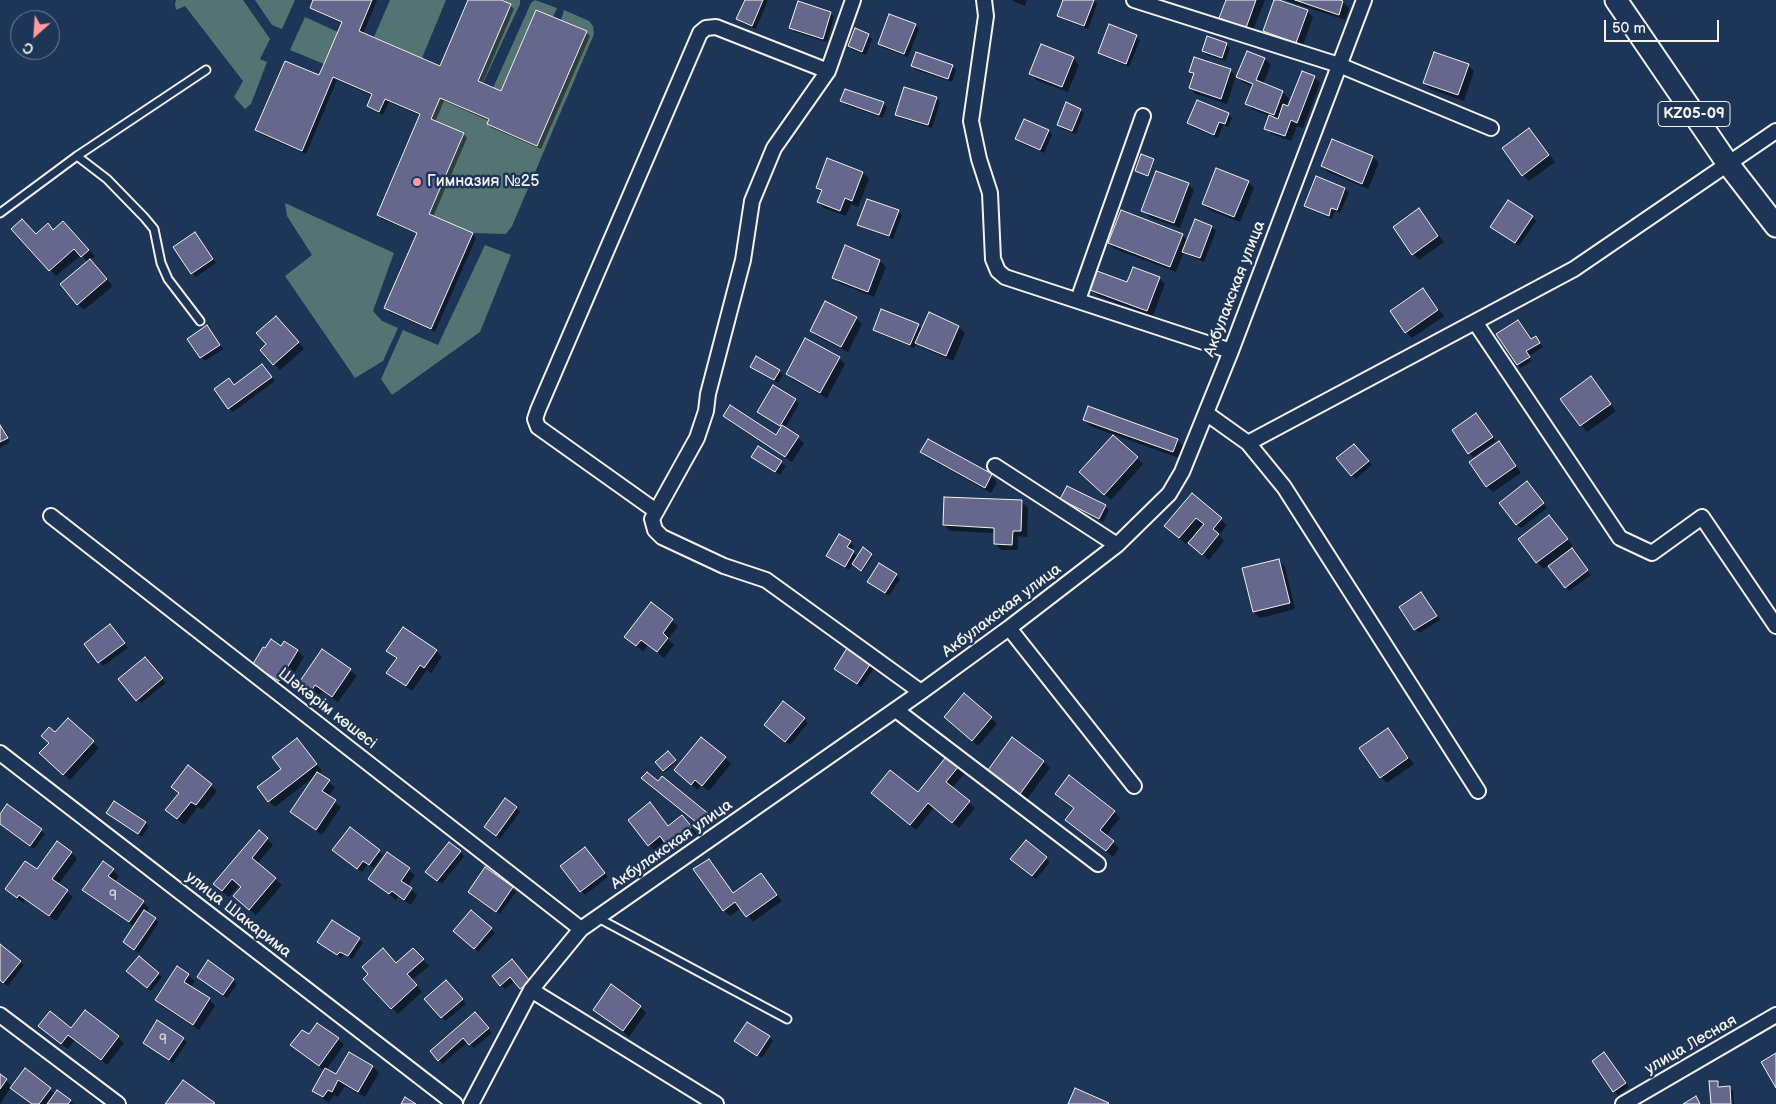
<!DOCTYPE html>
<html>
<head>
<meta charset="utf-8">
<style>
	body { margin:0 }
	#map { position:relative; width:1776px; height:1104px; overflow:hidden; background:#1d3557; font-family:"Balsamiq Sans",sans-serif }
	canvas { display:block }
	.north { position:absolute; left:10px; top:10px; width:50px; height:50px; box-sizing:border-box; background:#1d3557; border:1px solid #738091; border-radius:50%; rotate:206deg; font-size:14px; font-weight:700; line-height:20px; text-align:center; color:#f4f1e8 }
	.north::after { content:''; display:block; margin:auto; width:18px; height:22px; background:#ff9aa2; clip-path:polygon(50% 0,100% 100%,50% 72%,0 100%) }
	.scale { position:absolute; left:1604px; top:20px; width:115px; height:22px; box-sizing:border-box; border:2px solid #f4f1e8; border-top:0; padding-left:6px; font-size:15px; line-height:18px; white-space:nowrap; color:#f4f1e8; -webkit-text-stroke:4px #1d3557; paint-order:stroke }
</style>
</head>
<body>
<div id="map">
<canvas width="1776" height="1104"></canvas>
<div class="north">С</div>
<div class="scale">50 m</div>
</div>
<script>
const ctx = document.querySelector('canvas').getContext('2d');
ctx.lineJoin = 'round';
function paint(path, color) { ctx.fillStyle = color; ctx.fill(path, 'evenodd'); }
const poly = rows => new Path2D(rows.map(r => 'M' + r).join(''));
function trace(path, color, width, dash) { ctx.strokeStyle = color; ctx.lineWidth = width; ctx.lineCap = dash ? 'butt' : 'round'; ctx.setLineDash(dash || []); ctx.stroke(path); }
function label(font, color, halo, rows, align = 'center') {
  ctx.font = font + ' "Balsamiq Sans",sans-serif'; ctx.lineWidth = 5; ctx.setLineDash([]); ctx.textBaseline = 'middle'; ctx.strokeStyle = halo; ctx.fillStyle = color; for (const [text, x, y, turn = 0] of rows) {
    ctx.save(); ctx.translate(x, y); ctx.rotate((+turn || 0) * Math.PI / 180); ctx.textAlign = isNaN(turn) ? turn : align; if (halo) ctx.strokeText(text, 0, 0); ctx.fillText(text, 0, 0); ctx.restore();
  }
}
const green = poly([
	[176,0,243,0,270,39,260,59,267,62,251,104,245,109,234,97,243,81,185,6,176,10,175,4],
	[255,0,295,0,282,29,272,25],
	[390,0,446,0,422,58,374,37],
	[505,0,520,0,520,4,483,83,478,81,511,5,504,1],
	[535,0,557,8,553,17,536,10,501,91,493,88,531,3],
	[564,10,589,21,593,26,594,34,512,226,506,234,473,233,429,214,464,134,431,119,440,98,489,119,487,124,537,146,586,31,561,20],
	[305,17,338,32,324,64,290,50],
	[285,203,394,253,373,311,382,321,398,328,383,361,355,378,285,276,312,255,287,216],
	[485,245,511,255,480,332,392,395,381,379,403,330,438,345]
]);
const shadow = poly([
	[314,0,377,0,363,34,440,67,469,0,498,0,474,86,476,87,511,6,514,9,482,84,501,93,586,32,590,36,541,149,492,128,488,124,489,121,444,101,435,122,464,134,467,138,433,217,472,234,476,238,435,332,389,312,386,308,418,234,382,219,378,215,421,116,389,102,383,115,372,110,368,106,373,96,337,80,306,154,260,134,256,130,319,77,343,23,315,11,311,7],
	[746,0,768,0,756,29,742,23,738,19],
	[1011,0,1027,0,1025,6],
	[1064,0,1094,0,1097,4,1088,29,1062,19,1058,16],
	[1227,0,1265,0,1252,33,1227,24,1221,18],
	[1276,0,1307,11,1313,17,1302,48,1271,37,1265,31],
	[1285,0,1336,0,1343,2,1349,8,1345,20],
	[831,13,834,17,827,42,795,32,791,28],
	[915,25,919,29,908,57,883,48,879,44],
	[868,35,872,39,866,55,853,50,849,46],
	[1136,36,1140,40,1129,67,1103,56,1099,53],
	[1226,44,1230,48,1226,61,1207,55,1203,51],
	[1248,52,1265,59,1271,65,1263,84,1283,92,1289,99,1286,107,1289,108,1314,77,1320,83,1303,128,1297,126,1291,141,1272,134,1266,128,1270,116,1253,110,1247,103,1254,87,1244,83,1238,77],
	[1073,58,1079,65,1068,92,1036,80,1030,73],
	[1468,65,1474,71,1464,101,1430,89,1424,83],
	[912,66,952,66,956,70,952,82,916,70],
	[1230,70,1236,76,1227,104,1196,94,1190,88,1194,75,1191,72],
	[936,98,940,102,932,128,900,118,896,114],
	[842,101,883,103,887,107,883,118,846,105],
	[1080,110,1084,113,1076,134,1062,129,1058,125],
	[1228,114,1232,118,1228,127,1223,125,1218,138,1192,127,1188,123],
	[1025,121,1049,131,1052,135,1044,153,1020,143,1017,139],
	[1529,129,1555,162,1529,181,1523,175],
	[1333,141,1373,157,1379,163,1368,189,1328,172,1322,166],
	[1153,160,1154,161,1149,177,1136,171],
	[863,173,869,179,858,207,851,204,846,216,824,208,818,202,822,192,818,188],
	[1316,178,1345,189,1349,193,1340,213,1335,211,1332,219,1309,209,1306,205],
	[1248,182,1254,188,1240,222,1209,210,1203,204],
	[1188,184,1194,190,1180,228,1149,217,1143,210],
	[1419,210,1444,242,1419,260,1413,254],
	[898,211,902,215,893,239,863,228,859,224],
	[1532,217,1536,221,1519,246,1496,230],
	[1196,221,1212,227,1216,231,1204,262,1188,255,1184,252,1176,272,1115,249,1109,243,1182,235,1188,241],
	[69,228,95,256,90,260,113,286,84,310,78,304,88,262,81,255,56,276,13,229,36,235],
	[198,237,216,263,196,277,192,273],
	[880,261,886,267,874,297,839,283,833,277],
	[1159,278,1165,284,1153,316,1098,296,1092,290],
	[1423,290,1444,316,1412,338,1406,332],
	[856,318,862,324,848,352,818,337,812,331],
	[1518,321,1532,340,1536,338,1543,347,1529,356,1532,361,1521,368,1518,365],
	[282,323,304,349,280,370,274,364],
	[918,325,922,329,959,327,965,333,953,361,923,348,917,342,914,348,878,333,874,329],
	[210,331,223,349,205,361,189,339],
	[839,358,845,364,827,398,793,380,787,374],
	[752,367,779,371,783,375,778,383],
	[266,370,275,381,233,412,229,408,235,386],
	[1591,378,1616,411,1587,432,1562,399],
	[795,400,799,404,785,428,804,443,792,462,731,422,725,416,776,437,782,427,758,412],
	[1476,415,1496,441,1473,457,1469,453],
	[1084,420,1177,440,1183,446,1179,458,1090,426],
	[0,424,10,442,0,448],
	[1113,436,1143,464,1111,500,1087,478],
	[1499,443,1505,449,1521,473,1493,492,1486,486],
	[758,447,786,466,780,475,756,460],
	[1358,449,1372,465,1356,479,1352,475],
	[922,452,991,476,997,482,991,493,928,458],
	[1531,487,1547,508,1521,528,1517,524],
	[1192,495,1227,525,1219,535,1224,541,1209,560,1188,541,1186,544,1172,532],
	[1062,499,1105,506,1109,510,1103,522,1066,503],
	[1022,502,1028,508,1027,537,1018,536,1018,550,1001,550,995,543,995,533,950,531,944,525],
	[1555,523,1573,546,1570,548,1591,575,1569,591,1548,565,1543,569,1519,540],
	[850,542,854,546,851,551,858,557,863,549,873,556,863,571,853,564,849,570,828,556],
	[1279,560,1285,567,1295,609,1260,618,1254,612],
	[896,575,900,579,889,596,873,585],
	[1421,593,1440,620,1419,633,1400,607],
	[651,604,678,626,668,639,674,645,664,658,648,645,643,652,626,637],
	[114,630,128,648,103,666,85,645],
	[284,643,298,651,304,657,286,686,271,677,268,681,257,674],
	[850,647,876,665,861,687,835,669],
	[323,651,357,676,338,702,322,691,319,695,301,681],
	[388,651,436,651,442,657,431,673,427,670,412,691,388,673,397,660],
	[149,663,166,683,141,703,137,700],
	[991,718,997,724,978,746,952,723],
	[804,719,808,723,790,745,769,729],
	[68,720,99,748,70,780,47,759,50,743,55,734],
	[1388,730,1414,764,1387,783,1381,777],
	[303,746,322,771,318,774,335,787,328,797,341,807,322,835,291,812,315,776,275,807,269,801,282,769],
	[668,753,676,762,665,772,657,762],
	[725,758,731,764,709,791,701,785,698,790,681,776],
	[947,759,964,774,952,788,975,808,959,828,934,808,916,830,879,799,918,794],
	[1044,762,1050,768,1027,799,990,770],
	[188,767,217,791,202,810,198,807,184,825,167,810,180,794,172,787],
	[647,782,709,816,713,819,705,829],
	[1056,794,1114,812,1120,818,1106,836,1119,848,1113,857,1073,825,1074,809],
	[8,806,45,834,34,849,0,824,0,816],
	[516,808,520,812,500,839,489,831],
	[656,810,669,827,688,823,697,834,674,851,666,842,655,851,649,845],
	[108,813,145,823,149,826,142,837],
	[350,829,383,855,373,868,368,864,362,872,338,854],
	[267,839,273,845,257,864,282,885,256,915,241,902,242,887,239,885,229,897,220,890],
	[1026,842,1050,862,1036,879,1016,863],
	[71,852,77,859,58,885,73,897,56,921,25,900,23,903,6,889],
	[460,852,464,856,442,884,431,875],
	[588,852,608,877,585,895,581,891],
	[387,853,415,875,408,886,417,895,411,905,398,896,396,900,369,879],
	[708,860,734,894,761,874,782,901,753,922,741,908,730,916,724,910],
	[485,869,516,892,500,914,473,896],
	[113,870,119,876,114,882,143,902,149,908,146,913,159,922,139,953,129,946,135,927,90,896,84,890],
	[471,911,495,933,478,952,458,934],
	[359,939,363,943,352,959,344,954,341,958,319,942],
	[0,946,24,965,8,986,0,980],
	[413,950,429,966,412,980,422,992,398,1014,392,1008,397,965],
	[512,961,533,986,525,992,515,981,505,989,501,985],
	[209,962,237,984,227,998,198,977],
	[177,968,195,981,190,988,209,999,215,1006,199,1030,162,1006,156,1000],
	[159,973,162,977,151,991,132,975],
	[450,985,466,1004,445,1021,442,1017],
	[640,1007,646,1013,629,1037,594,1010],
	[479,1017,492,1033,474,1048,468,1042,442,1064,439,1060],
	[71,1029,118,1037,124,1043,107,1065,75,1040,68,1049,46,1032],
	[309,1036,338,1039,344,1045,326,1070,337,1076,350,1054,373,1067,379,1073,365,1097,345,1086,338,1097,334,1095,329,1103,313,1091,325,1071,292,1045],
	[769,1037,773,1041,762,1058,736,1041],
	[183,1039,187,1042,173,1063,144,1043],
	[1608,1058,1629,1087,1618,1095,1614,1091],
	[25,1070,55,1094,70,1101,74,1104,32,1104,11,1087,0,1104,0,1076,13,1087],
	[1717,1082,1722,1088,1729,1087,1733,1091,1734,1104,1712,1104]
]);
const building = poly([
	[313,0,372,0,359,31,440,66,468,0,501,0,511,4,478,81,501,91,536,10,587,31,537,146,487,124,489,119,440,98,431,119,464,133,429,214,473,233,431,329,384,308,417,233,377,215,420,114,385,99,379,112,367,106,372,94,333,77,302,151,255,130,285,61,319,75,324,64,342,22,310,8,313,0],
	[745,0,763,0,752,26,736,19,745,0],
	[1063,0,1094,0,1084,26,1057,16,1063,0],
	[1226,0,1256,0,1246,28,1219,18,1226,0],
	[1274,0,1279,0,1308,10,1296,43,1263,31,1274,0],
	[1295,0,1340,0,1343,1,1339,15,1295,0],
	[798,1,831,12,823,39,789,28,798,1],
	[889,14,916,24,904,54,878,44,889,14],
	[1109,24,1137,35,1126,64,1098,53,1109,24],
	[855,28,869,34,862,52,848,46,855,28],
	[1207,36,1227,43,1222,58,1202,51,1207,36],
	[1041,44,1074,57,1062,87,1029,74,1041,44],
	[1247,51,1265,58,1256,80,1283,91,1274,115,1245,104,1253,84,1236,77,1247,51],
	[916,52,953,65,948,79,911,66,916,52],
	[1434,52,1469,64,1458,95,1423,83,1434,52],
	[1194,57,1231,69,1221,99,1189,88,1194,73,1189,72,1194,57],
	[1302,71,1315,76,1297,123,1291,120,1285,136,1264,129,1269,115,1278,119,1283,104,1288,106,1302,71],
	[904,87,937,97,928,125,895,115,904,87],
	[845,89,884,102,879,115,840,101,845,89],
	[1197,100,1229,113,1225,124,1219,122,1214,135,1187,123,1197,100],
	[1066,102,1081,109,1072,131,1057,125,1066,102],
	[1024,119,1049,130,1040,150,1015,139,1024,119],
	[1529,128,1549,155,1522,176,1502,148,1529,128],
	[1332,139,1373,156,1362,184,1321,166,1332,139],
	[1141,154,1154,159,1148,176,1135,171,1141,154],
	[827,158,863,172,852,201,845,198,840,211,817,202,822,190,816,188,827,158],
	[1216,168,1249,181,1234,217,1202,204,1216,168],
	[1156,171,1189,183,1174,223,1141,211,1156,171],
	[1316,176,1345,188,1337,210,1331,208,1329,216,1304,206,1316,176],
	[867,199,899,210,889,236,857,225,867,199],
	[1508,200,1533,216,1515,243,1490,227,1508,200],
	[1419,208,1438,236,1412,255,1393,227,1419,208],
	[1121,210,1183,234,1170,267,1108,243,1121,210],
	[22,219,36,234,48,223,53,230,63,221,89,250,81,257,74,249,49,271,11,229,22,219],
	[1195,219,1212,226,1200,258,1182,252,1195,219],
	[195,232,213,259,191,274,173,247,195,232],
	[845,245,880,260,868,292,832,278,845,245],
	[90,259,107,279,77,305,60,284,90,259],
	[1133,267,1160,277,1147,311,1090,290,1097,271,1127,282,1133,267],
	[1423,288,1438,310,1405,333,1390,311,1423,288],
	[825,301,857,317,841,347,810,331,825,301],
	[881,309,919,324,910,345,873,330,881,309],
	[929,312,959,326,946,356,915,343,929,312],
	[276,316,299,342,273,365,260,350,266,344,256,333,276,316],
	[1518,320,1531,339,1536,336,1540,343,1526,351,1530,357,1517,365,1496,334,1518,320],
	[207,325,220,345,200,358,187,339,207,325],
	[805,338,840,357,820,393,786,374,805,338],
	[756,356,780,370,774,380,750,367,756,356],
	[262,364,272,377,228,409,214,389,229,378,234,385,262,364],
	[1591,376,1611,404,1580,426,1560,399,1591,376],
	[773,385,796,399,780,426,757,412,773,385],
	[730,405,776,435,782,425,799,436,785,457,723,416,730,405],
	[1088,406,1178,439,1173,452,1083,420,1088,406],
	[1476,413,1493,437,1468,454,1452,430,1476,413],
	[0,425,8,438,0,442,0,425],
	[1113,435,1138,457,1104,495,1079,472,1113,435],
	[928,439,992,474,985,488,920,452,928,439],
	[1499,441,1516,466,1486,487,1469,462,1499,441],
	[1354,444,1369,461,1351,476,1336,458,1354,444],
	[758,446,782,461,775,472,751,457,758,446],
	[1527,481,1544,503,1516,525,1499,503,1527,481],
	[1067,486,1106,505,1099,519,1060,499,1067,486],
	[1192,493,1222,518,1213,529,1219,534,1202,555,1188,543,1204,524,1196,518,1179,538,1164,526,1192,493],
	[944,497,1022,500,1021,531,1013,531,1012,545,994,544,994,528,943,525,944,497],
	[1549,515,1568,539,1536,563,1518,539,1549,515],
	[839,534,851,541,847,547,854,551,845,567,826,556,839,534],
	[863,547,872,554,861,571,852,564,863,547],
	[1572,548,1588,570,1565,588,1548,566,1572,548],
	[1279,559,1290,603,1253,612,1242,568,1279,559],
	[879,563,897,574,885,593,867,582,879,563],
	[1421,592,1437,616,1414,630,1399,607,1421,592],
	[651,602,673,619,663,633,668,638,657,652,641,640,636,646,624,637,651,602],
	[110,624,125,643,98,663,84,644,110,624],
	[403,627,437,650,424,668,420,665,406,686,386,673,397,658,386,651,403,627],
	[271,639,281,646,284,641,298,650,279,681,264,672,262,676,250,669,263,647,265,648,271,639],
	[849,645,873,660,857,684,834,669,849,645],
	[322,649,351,669,332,697,315,685,312,690,300,681,322,649],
	[145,657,163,678,136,701,118,679,145,657],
	[964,693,992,717,972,741,944,717,964,693],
	[783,701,805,718,785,742,764,725,783,701],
	[68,718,94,741,63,775,39,753,49,743,41,736,49,727,55,732,68,718],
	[1388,728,1408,758,1380,778,1359,748,1388,728],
	[701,737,726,757,702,786,695,780,691,785,674,770,701,737],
	[1012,737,1044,761,1020,794,988,770,1012,737],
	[297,738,317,764,268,802,257,787,281,769,272,757,297,738],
	[668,751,676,760,663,771,655,762,668,751],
	[946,757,958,767,946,782,970,801,952,823,928,803,910,825,871,793,890,770,918,792,946,757],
	[188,765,212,784,196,805,191,802,177,819,165,810,179,793,171,787,188,765],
	[317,772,330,780,322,791,336,800,316,830,290,812,317,772],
	[647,772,658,781,662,776,710,815,701,826,641,778,647,772],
	[1069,775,1115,811,1100,830,1114,841,1106,851,1065,820,1074,808,1055,794,1069,775],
	[505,798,517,807,496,836,484,827,505,798],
	[114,801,146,822,138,834,106,813,114,801],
	[650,802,668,826,682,815,692,827,667,846,660,836,648,846,628,820,650,802],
	[7,804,42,829,30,846,0,824,0,814,7,804],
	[350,827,380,850,369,865,363,861,357,869,332,850,350,827],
	[259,830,268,838,252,858,276,878,249,910,233,896,241,887,232,879,222,891,213,884,259,830],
	[1026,840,1047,857,1032,876,1010,859,1026,840],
	[57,841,72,852,52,879,68,890,49,916,19,895,17,898,5,889,25,861,37,869,57,841],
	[449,842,461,851,437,881,425,872,449,842],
	[585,847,605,873,580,892,560,866,585,847],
	[387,852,410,868,401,881,412,888,404,900,392,891,389,894,368,879,387,852],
	[709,859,733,893,761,873,777,895,746,917,735,902,723,911,693,869,709,859],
	[103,861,114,869,108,876,144,901,129,922,82,890,103,861],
	[485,867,513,887,496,912,468,892,485,867],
	[144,910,156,918,134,950,123,942,144,910],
	[471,910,492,928,474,949,453,931,471,910],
	[332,920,360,938,348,956,340,952,337,955,317,942,332,920],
	[0,944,21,961,3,983,0,980,0,944],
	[383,948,396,963,413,948,424,959,407,974,417,985,391,1009,363,979,368,974,362,967,383,948],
	[139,956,159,973,147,988,126,971,139,956],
	[512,959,530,981,520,989,510,977,500,986,492,976,512,959],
	[208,960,234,979,223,995,197,977,208,960],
	[177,966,189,974,184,982,210,998,193,1025,155,1000,177,966],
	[446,980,463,999,441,1018,424,999,446,980],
	[611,984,641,1006,623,1031,593,1010,611,984],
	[85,1010,119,1036,101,1060,68,1035,61,1044,38,1026,50,1011,71,1028,85,1010],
	[475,1012,489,1028,469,1045,463,1038,438,1061,430,1051,475,1012],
	[157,1020,184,1038,169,1060,143,1043,157,1020],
	[747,1022,770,1036,757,1056,734,1041,747,1022],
	[317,1023,339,1038,319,1066,290,1045,302,1030,309,1034,317,1023],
	[349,1052,373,1066,358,1092,338,1080,332,1092,328,1090,323,1097,312,1091,325,1068,336,1074,349,1052],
	[1604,1052,1626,1083,1613,1092,1592,1061,1604,1052],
	[1776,1053,1776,1088,1761,1062,1776,1053],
	[25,1068,51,1088,39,1104,32,1104,10,1088,25,1068],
	[0,1074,7,1079,0,1089,0,1074],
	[183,1080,215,1103,213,1104,165,1104,183,1080],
	[1709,1081,1718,1081,1718,1087,1730,1086,1731,1104,1711,1104,1709,1081],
	[1075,1088,1109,1103,1108,1104,1068,1104,1075,1088],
	[57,1090,71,1100,68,1104,47,1104,57,1090],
	[1696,1096,1700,1104,1683,1104,1696,1096],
	[405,1097,416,1104,401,1104,405,1097]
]);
const lane = poly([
	[77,156,206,70],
	[0,213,77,156,107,179,144,217,154,229,161,263,168,279,200,321],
	[598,918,787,1019]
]);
const street = poly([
	[853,0,828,71,774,148,752,201,743,260,708,394,706,411,697,438,652,519,655,530,662,537,724,566,766,580,921,692],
	[984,0,986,16,971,121,979,159,990,193,993,259,998,271,1005,277,1231,351],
	[1134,0,1339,65,1491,128],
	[1078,300,1143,116],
	[1475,322,1620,538,1652,553,1702,517,1776,626],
	[1206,413,1248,443,1284,487,1478,791],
	[1248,443,1574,269,1776,131],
	[995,466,1117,545],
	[656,511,538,427,535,419,538,410,700,33,706,28,716,27,828,71],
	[51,516,581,929],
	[1009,628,1134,786],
	[896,710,1098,864],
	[0,753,455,1104],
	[531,990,716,1104],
	[0,1015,118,1104],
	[471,1104,531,990,581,929,921,692,1009,628,1117,545,1169,494,1182,472,1231,351,1364,0],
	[1623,1104,1776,1015]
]);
const primary = poly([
	[1616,0,1728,164,1776,226]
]);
const markers = [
	[417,182,5,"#ff9aa2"]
];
const numberNames = [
	["9",113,896],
	["9",163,1040]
];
const shields = [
	[1694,114,72]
];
const shieldNames = [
	["KZ05-09",1694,114]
];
const poiNames = [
	["Гимназия №25",427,182]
];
const streetNames = [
	["Акбулакская улица",1235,289,-69],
	["Акбулакская улица",1002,611,-37],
	["Шәкәрім көшесі",327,709,38],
	["Акбулакская улица",672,845,-35],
	["улица Шакарима",238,915,38],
	["улица Лесная",1691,1045,-30]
];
paint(green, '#547473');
paint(shadow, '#0007');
paint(building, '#65678c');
trace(building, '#f4f1e8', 1);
trace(lane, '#f4f1e8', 11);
trace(street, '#f4f1e8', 18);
trace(primary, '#f4f1e8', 25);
trace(lane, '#1d3557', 7);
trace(street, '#1d3557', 14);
trace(primary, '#1d3557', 21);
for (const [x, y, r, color] of markers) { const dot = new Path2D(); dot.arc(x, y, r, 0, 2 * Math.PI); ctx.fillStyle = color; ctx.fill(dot); trace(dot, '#1d3557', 2); }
label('14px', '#d0ced1', null, numberNames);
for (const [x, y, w] of shields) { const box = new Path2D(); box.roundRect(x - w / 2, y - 12.5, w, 25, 4); ctx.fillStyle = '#1d3557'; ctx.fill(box); trace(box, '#f4f1e8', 1); }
label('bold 15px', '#f4f1e8', null, shieldNames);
label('16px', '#f4f1e8', '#1d3557', poiNames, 'left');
label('16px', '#f4f1e8', '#1d3557', streetNames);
</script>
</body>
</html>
